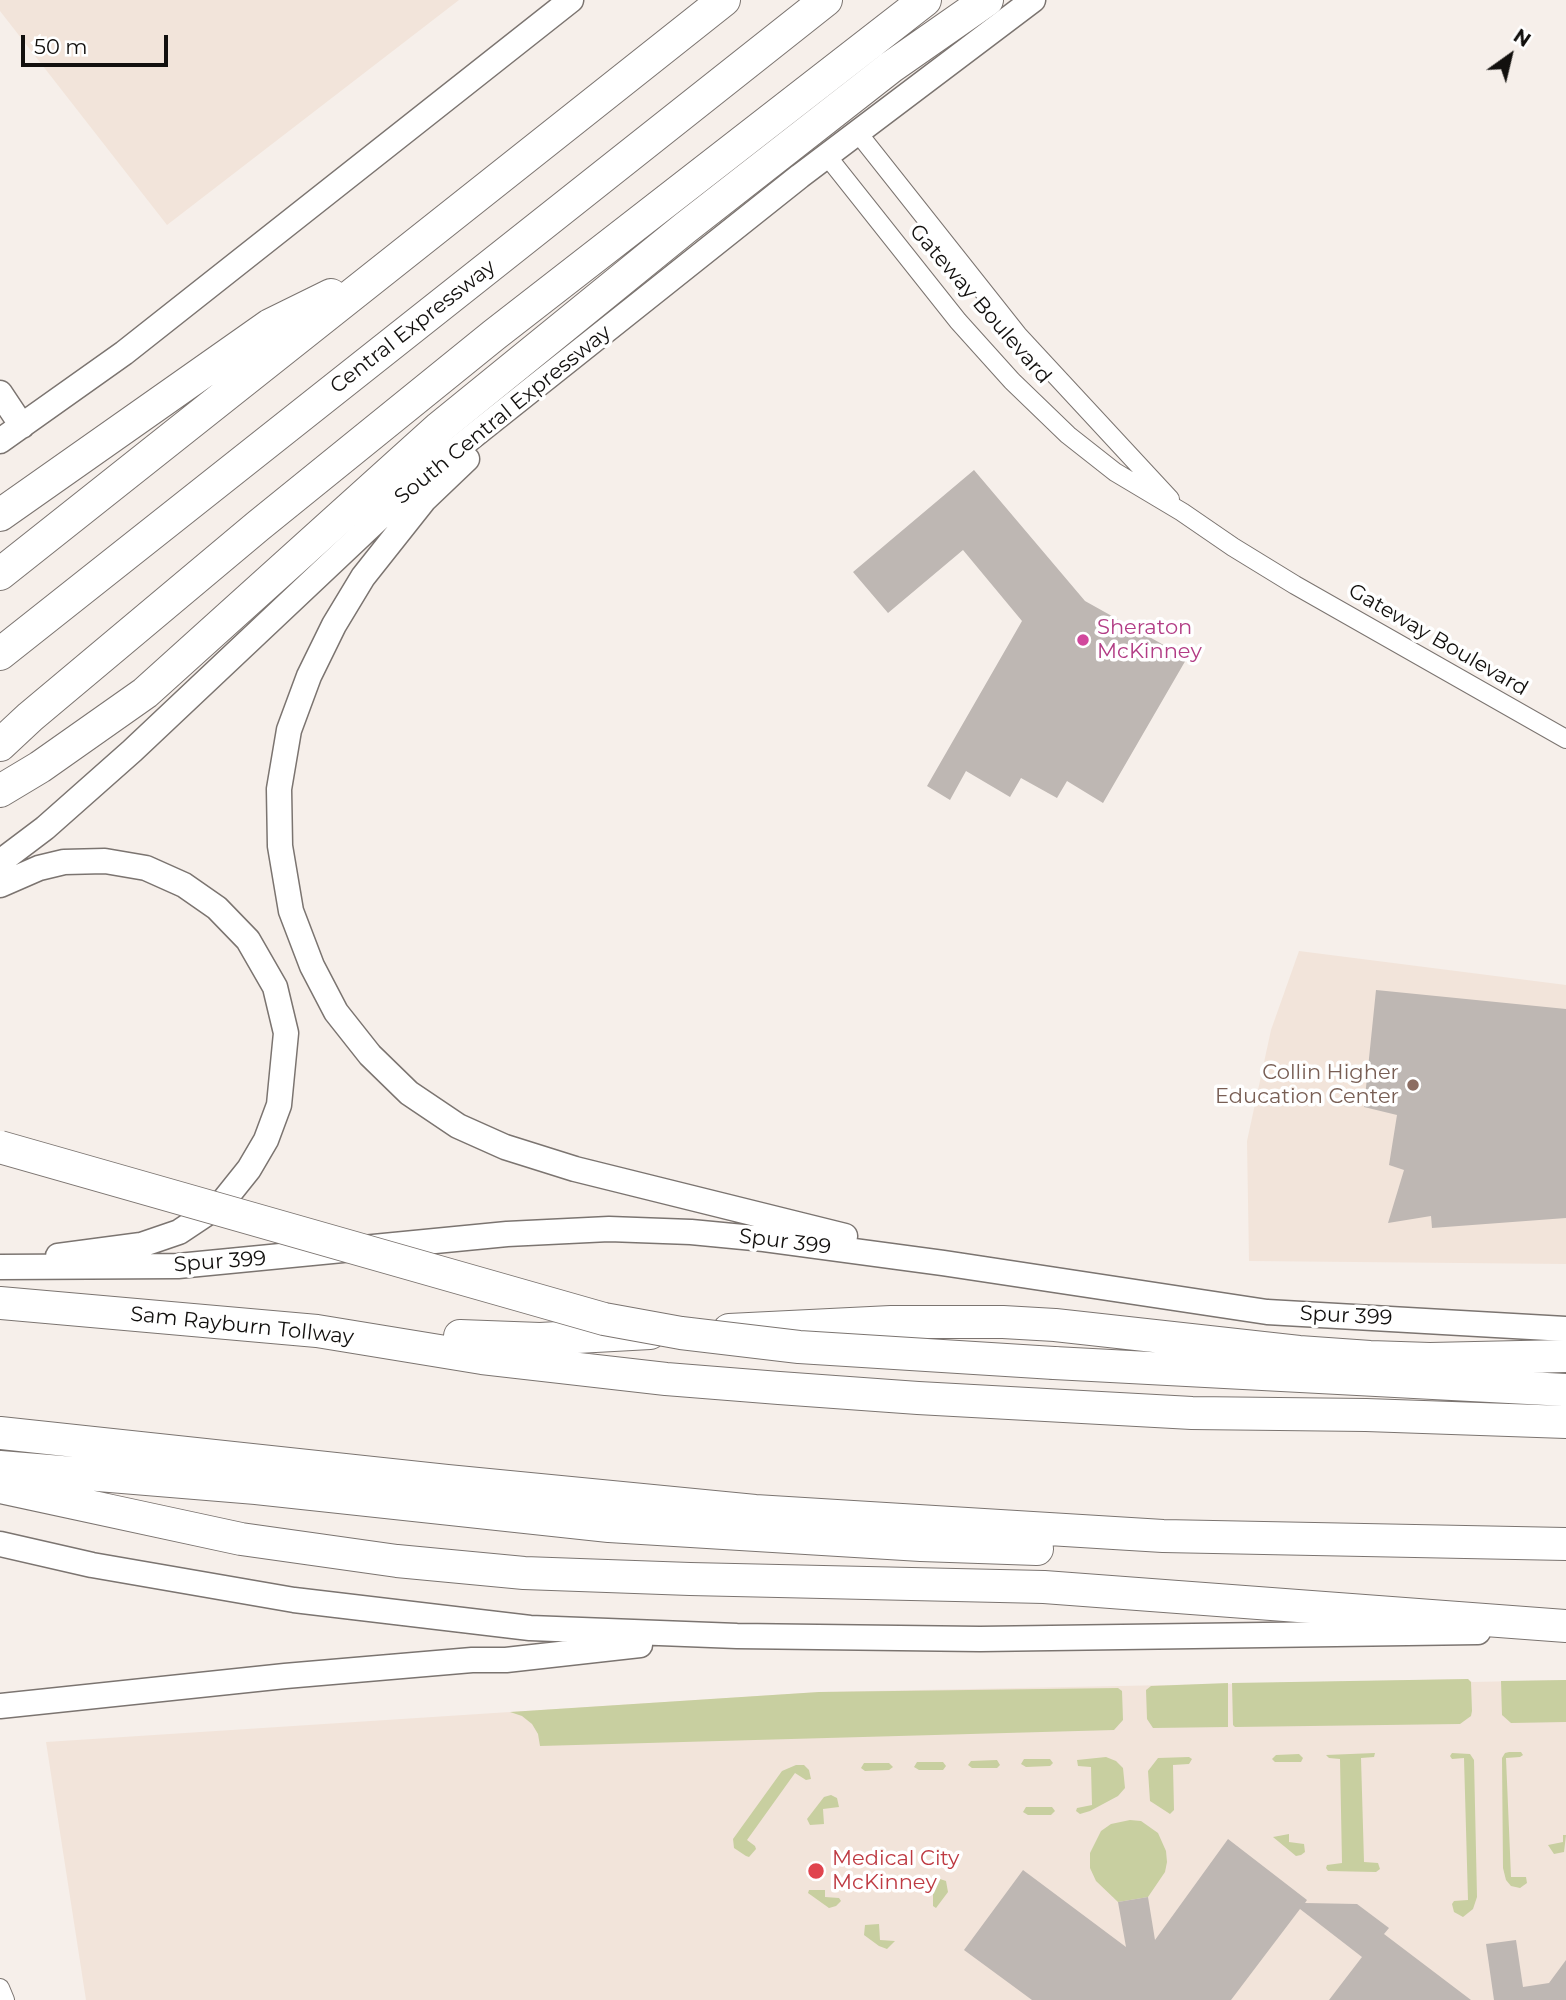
<!DOCTYPE html>
<html>
<head>
<meta charset="utf-8">
<style>
	body { margin:0 }
	#map { position:relative; width:1566px; height:2000px; overflow:hidden; background:#f6efea; font-family:Montserrat,sans-serif }
	canvas { display:block }
	.north { position:absolute; left:1475px; top:21px; width:70px; height:70px; -webkit-text-stroke:5px #fff; paint-order:stroke; rotate:34deg; font-size:19px; font-weight:700; line-height:28px; text-align:center; color:#12100e }
	.north::after { content:''; display:block; margin:auto; width:24px; height:32px; background:#12100e; clip-path:polygon(50% 0,100% 100%,50% 72%,0 100%) }
	.scale { position:absolute; left:21px; top:35px; width:147px; height:32px; box-sizing:border-box; border:4px solid #12100e; border-top:0; padding-left:9px; font-size:21px; line-height:24px; white-space:nowrap; color:#12100e; -webkit-text-stroke:5px #fff; paint-order:stroke }
</style>
</head>
<body>
<div id="map">
<canvas width="1566" height="2000"></canvas>
<div class="north">N</div>
<div class="scale">50 m</div>
</div>
<script>
const ctx = document.querySelector('canvas').getContext('2d');
ctx.lineJoin = 'round';
function paint(path, color) { ctx.fillStyle = color; ctx.fill(path, 'evenodd'); }
const poly = rows => new Path2D(rows.map(r => 'M' + r).join(''));
function trace(path, color, width, dash) { ctx.strokeStyle = color; ctx.lineWidth = width; ctx.lineCap = dash ? 'butt' : 'round'; ctx.setLineDash(dash || []); ctx.stroke(path); }
function label(font, color, halo, rows, align = 'center') {
  ctx.font = font + ' Montserrat,sans-serif'; ctx.lineWidth = 7; ctx.setLineDash([]); ctx.textBaseline = 'middle'; ctx.strokeStyle = halo; ctx.fillStyle = color; for (const [text, x, y, turn = 0] of rows) {
    ctx.save(); ctx.translate(x, y); ctx.rotate((+turn || 0) * Math.PI / 180); ctx.textAlign = isNaN(turn) ? turn : align; if (halo) ctx.strokeText(text, 0, 0); ctx.fillText(text, 0, 0); ctx.restore();
  }
}
const built = poly([
	[0,0,459,0,167,225,0,11],
	[1299,951,1566,985,1566,1264,1249,1261,1247,1141,1271,1030],
	[1468,1679,1472,1682,1566,1680,1566,2000,86,2000,46,1742,819,1692]
]);
const green = poly([
	[1468,1679,1471,1682,1472,1711,1471,1716,1460,1724,1235,1727,1233,1725,1232,1683],
	[1566,1680,1566,1722,1511,1723,1502,1715,1501,1681],
	[1228,1683,1228,1727,1153,1728,1147,1719,1146,1690,1151,1686],
	[1118,1688,1122,1691,1123,1720,1114,1730,540,1746,538,1734,532,1724,522,1716,510,1712,819,1692],
	[1509,1752,1521,1752,1523,1755,1520,1757,1506,1758,1511,1877,1526,1877,1527,1883,1520,1888,1511,1886,1506,1880,1503,1868,1502,1758,1505,1753],
	[1375,1753,1374,1757,1361,1758,1364,1862,1378,1863,1380,1869,1376,1872,1328,1871,1326,1868,1327,1865,1342,1863,1340,1759,1329,1758,1326,1755],
	[1452,1753,1470,1754,1474,1760,1477,1897,1473,1909,1463,1917,1454,1912,1452,1904,1454,1901,1468,1900,1464,1758,1452,1759,1450,1756],
	[1299,1754,1303,1758,1301,1762,1275,1762,1272,1759,1276,1755],
	[1106,1757,1116,1761,1123,1768,1125,1788,1118,1796,1090,1811,1080,1814,1076,1811,1077,1808,1092,1805,1091,1767,1078,1766,1077,1760],
	[1189,1757,1192,1759,1189,1764,1173,1765,1174,1810,1170,1814,1167,1812,1150,1801,1148,1771,1158,1758],
	[1024,1759,1050,1759,1053,1763,1050,1766,1026,1767,1021,1764],
	[997,1760,1000,1765,997,1768,972,1768,968,1765,971,1761],
	[917,1762,943,1762,946,1766,943,1770,919,1770,914,1767],
	[864,1763,889,1763,893,1767,889,1770,865,1771,861,1768],
	[796,1765,804,1765,809,1770,811,1779,806,1780,795,1773,747,1840,755,1846,756,1849,749,1857,746,1856,734,1848,733,1839,782,1771],
	[831,1795,837,1798,839,1807,823,1809,824,1824,810,1825,807,1819,824,1797],
	[1026,1807,1052,1807,1055,1811,1051,1815,1028,1815,1023,1812],
	[1130,1820,1141,1821,1158,1833,1166,1851,1167,1862,1165,1872,1148,1897,1118,1902,1096,1881,1090,1868,1090,1853,1101,1831,1111,1824],
	[1289,1834,1289,1842,1304,1844,1305,1852,1301,1855,1296,1856,1273,1837],
	[1563,1835,1566,1835,1564,1852,1554,1854,1548,1845,1563,1842],
	[940,1879,946,1881,948,1892,936,1908,933,1906,933,1882],
	[809,1890,825,1890,825,1897,839,1898,841,1901,836,1906,829,1908,808,1893],
	[879,1924,880,1940,895,1941,887,1949,879,1946,864,1935,865,1925]
]);
const building = poly([
	[974,470,1085,601,1187,658,1103,803,1067,781,1057,798,1021,778,1010,797,966,771,950,800,927,786,1022,621,963,550,888,613,853,572],
	[1376,990,1566,1009,1566,1218,1432,1228,1431,1216,1388,1223,1404,1170,1389,1165,1397,1115,1364,1107],
	[1228,1839,1307,1900,1305,1903,1357,1904,1389,1928,1384,1934,1471,2000,1329,2000,1362,1957,1300,1909,1231,2000,1032,2000,964,1950,1023,1870,1126,1947,1118,1902,1148,1897,1155,1940],
	[1516,1940,1523,1987,1549,1983,1566,1960,1566,2000,1494,2000,1486,1944]
]);
const street = poly([
	[858,133,1018,335,1170,499],
	[827,156,958,321,1012,381,1068,435,1115,472,1182,512,1233,547,1295,585,1566,739],
	[0,1988,5,2000]
]);
const secondary = poly([
	[0,393,22,426],
	[0,441,124,353,571,0],
	[467,459,424,500,363,577,334,625,309,676,289,730,279,789,280,846,291,911,312,966,336,1012,370,1055,409,1093,458,1126,505,1147,575,1169,845,1236],
	[0,862,45,828,132,751,428,472,800,176,1033,0],
	[0,885,39,868,64,862,105,861,146,868,184,885,217,908,248,940,275,987,286,1033,279,1105,266,1140,249,1169,221,1204,179,1232,141,1245,58,1256],
	[0,1267,178,1266,507,1234,609,1229,691,1232,764,1239,943,1263,1267,1312,1566,1329],
	[0,1544,92,1565,294,1600,530,1628,737,1636,980,1639,1478,1632],
	[0,1706,285,1676,472,1660,506,1660,640,1645]
]);
const highway = poly([
	[0,515,270,325,331,295],
	[0,574,724,0],
	[0,654,826,0],
	[0,745,30,717,258,526,494,335,925,0],
	[0,791,40,767,145,693,439,428,685,228,891,67,987,0],
	[0,1303,317,1331,482,1358,666,1379,779,1388,918,1398,1192,1413,1366,1415,1566,1422],
	[729,1330,891,1322,1003,1322,1055,1325,1299,1352,1370,1357,1430,1359,1566,1356],
	[460,1336,540,1339,650,1333],
	[1054,1363,1566,1390],
	[0,1433,447,1481,755,1511,1163,1536,1566,1544],
	[0,1467,256,1488,609,1526,921,1545,1037,1549],
	[0,1487,241,1539,397,1561,524,1573,690,1579,1044,1587,1566,1626]
]);
const highwayBridge = poly([
	[0,1147,604,1319,681,1333,799,1347,1054,1363]
]);
const markers = [
	[1083,640,7,"#d1479c"],
	[1413,1085,7,"#8d6e63"],
	[816,1871,9,"#e0444e"]
];
const streetNames = [
	["Gateway Boulevard",980,304,49],
	["Central Expressway",413,327,-38],
	["South Central Expressway",503,415,-39],
	["Gateway Boulevard",1438,640,30],
	["Spur 399",785,1242,7],
	["Spur 399",220,1262,-4],
	["Spur 399",1346,1316,3],
	["Sam Rayburn Tollway",242,1326,6]
];
const hotelNames = [
	["Sheraton",1097,628],
	["McKinney",1097,652]
];
const educationNames = [
	["Collin Higher",1399,1073],
	["Education Center",1399,1097]
];
const healthNames = [
	["Medical City",832,1859],
	["McKinney",832,1883]
];
paint(built, '#f2e4da');
paint(green, '#c8cfa0');
paint(building, '#beb7b3');
trace(street, '#7b7470', 20);
trace(secondary, '#7b7470', 27);
trace(highway, '#7b7470', 34);
trace(street, '#fff', 18);
trace(secondary, '#fff', 24);
trace(highway, '#fff', 32);
trace(highwayBridge, '#7b7470', 34, []);
trace(highwayBridge, '#fff', 32);
for (const [x, y, r, color] of markers) { const dot = new Path2D(); dot.arc(x, y, r, 0, 2 * Math.PI); ctx.fillStyle = color; ctx.fill(dot); trace(dot, '#fff', 2.5); }
label('21px', '#12100e', '#fff', streetNames);
label('21px', '#b23c85', '#fff', hotelNames, 'left');
label('21px', '#785e54', '#fff', educationNames, 'right');
label('21px', '#be3a42', '#fff', healthNames, 'left');
</script>
</body>
</html>
